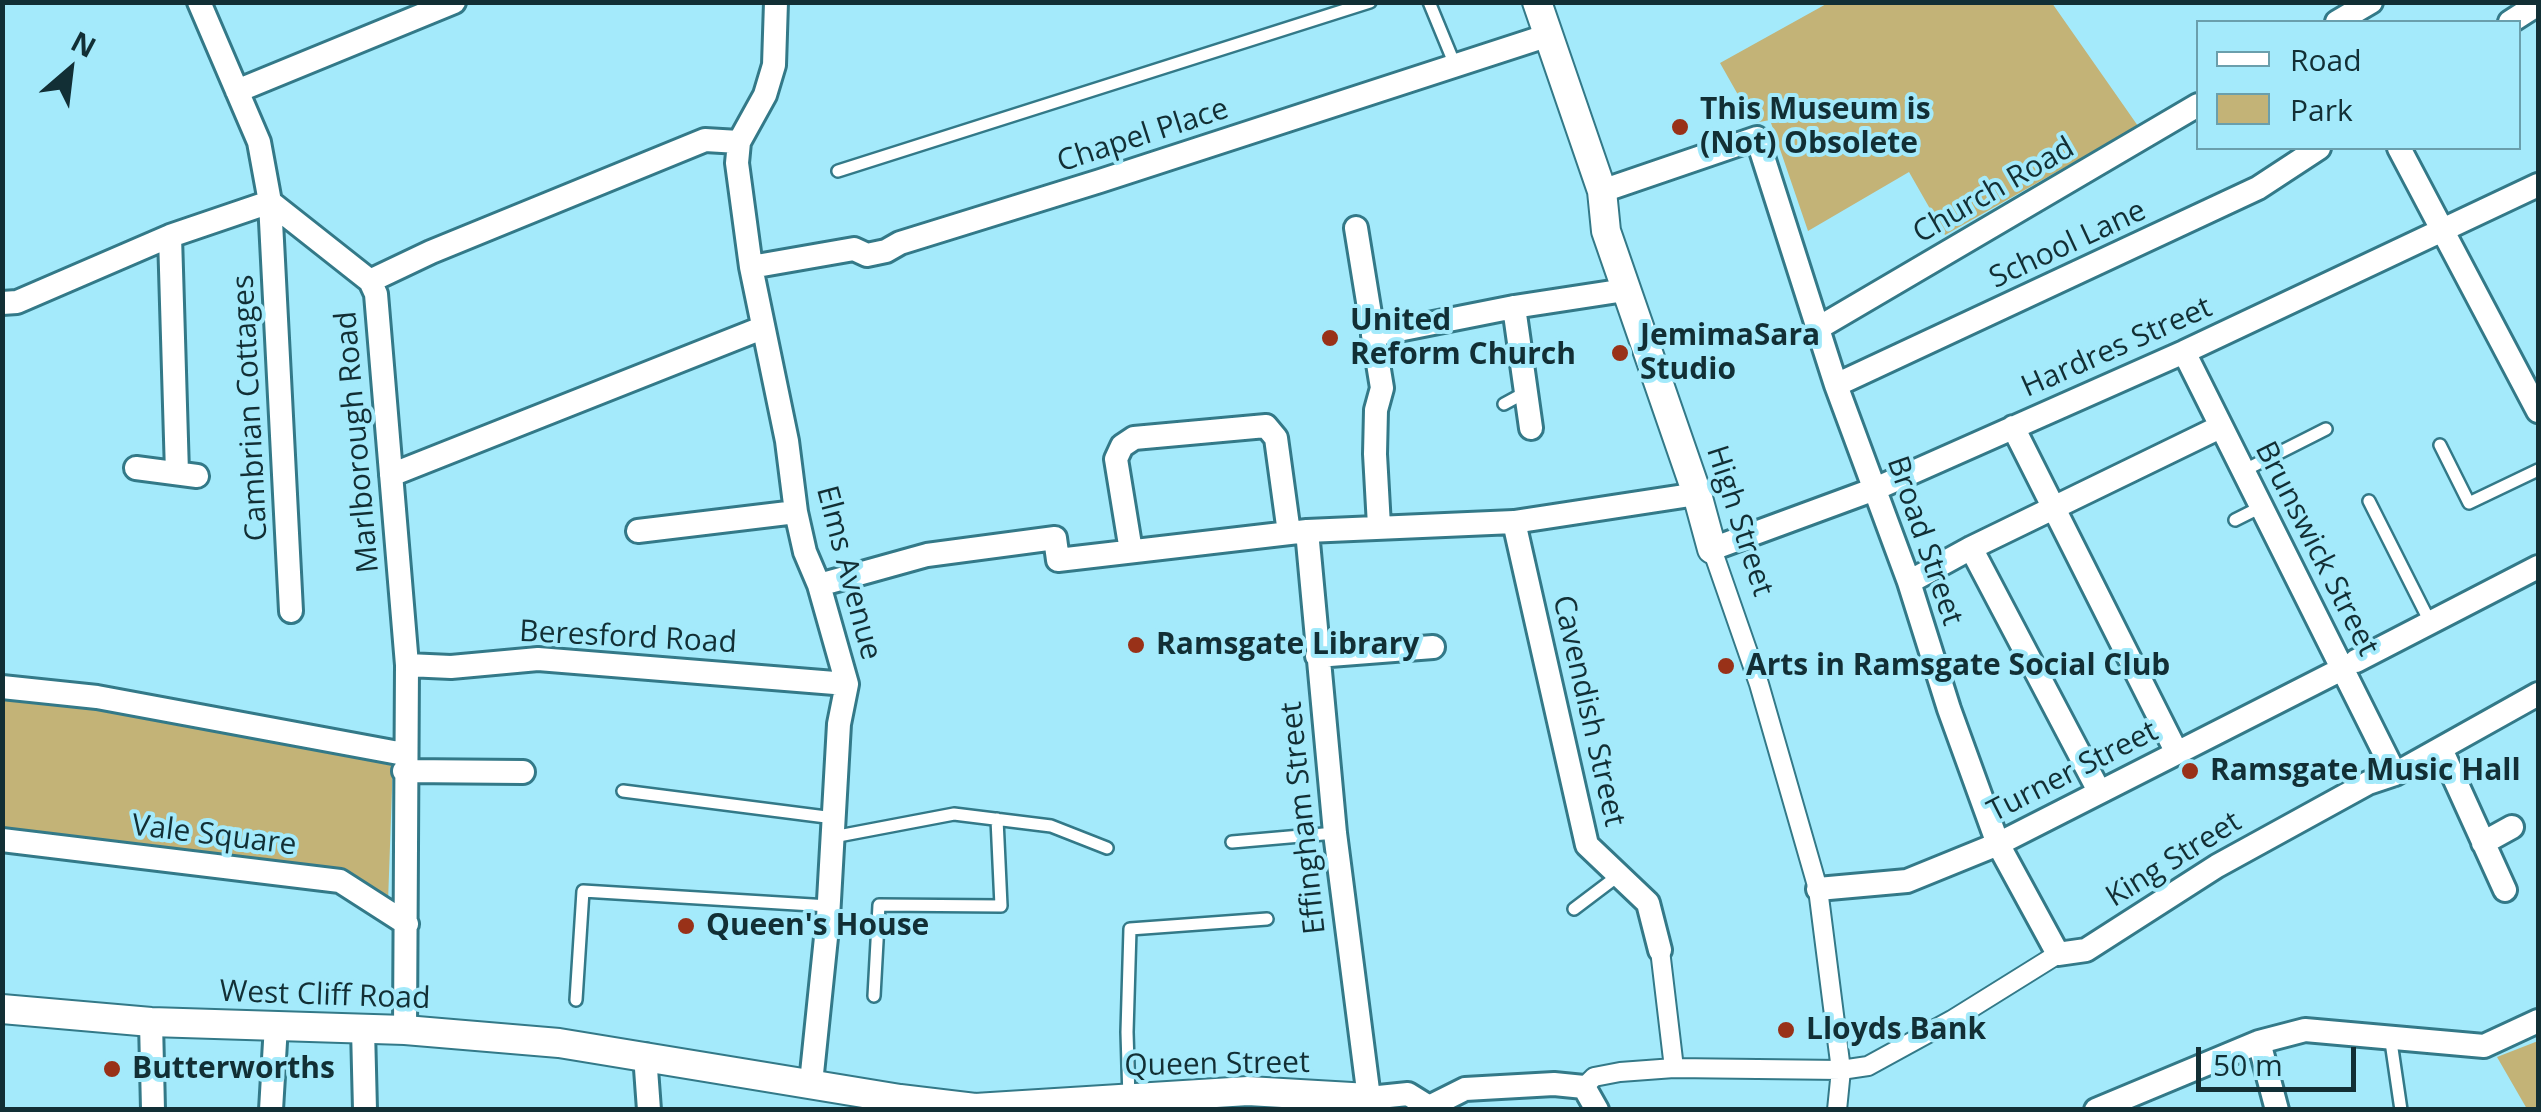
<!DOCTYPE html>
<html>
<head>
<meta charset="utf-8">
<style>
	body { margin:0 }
	#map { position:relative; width:2541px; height:1112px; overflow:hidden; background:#a4eafb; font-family:"Open Sans",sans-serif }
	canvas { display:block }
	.frame { position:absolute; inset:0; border:5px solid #122f35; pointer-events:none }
	.legend { position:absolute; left:2196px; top:20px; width:325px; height:130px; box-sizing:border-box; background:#a4eafb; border:2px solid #6a9fac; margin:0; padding:12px 18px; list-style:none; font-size:30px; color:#122f35 }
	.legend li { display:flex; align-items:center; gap:20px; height:50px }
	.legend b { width:50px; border:2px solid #6a9fac }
	.north { position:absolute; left:20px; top:20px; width:100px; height:100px; -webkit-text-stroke:8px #a4eafb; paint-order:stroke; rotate:28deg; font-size:28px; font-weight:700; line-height:40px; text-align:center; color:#122f35 }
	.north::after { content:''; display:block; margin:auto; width:35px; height:45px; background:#122f35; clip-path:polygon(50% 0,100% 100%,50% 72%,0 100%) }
	.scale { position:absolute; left:2196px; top:1047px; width:160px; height:45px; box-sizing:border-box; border:5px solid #122f35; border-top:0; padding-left:12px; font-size:30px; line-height:35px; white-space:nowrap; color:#122f35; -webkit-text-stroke:8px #a4eafb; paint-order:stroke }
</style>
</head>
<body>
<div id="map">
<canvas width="2541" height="1112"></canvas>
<div class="frame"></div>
<ul class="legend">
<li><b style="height:12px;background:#fff"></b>Road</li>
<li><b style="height:28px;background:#c3b377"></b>Park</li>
</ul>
<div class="north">N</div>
<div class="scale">50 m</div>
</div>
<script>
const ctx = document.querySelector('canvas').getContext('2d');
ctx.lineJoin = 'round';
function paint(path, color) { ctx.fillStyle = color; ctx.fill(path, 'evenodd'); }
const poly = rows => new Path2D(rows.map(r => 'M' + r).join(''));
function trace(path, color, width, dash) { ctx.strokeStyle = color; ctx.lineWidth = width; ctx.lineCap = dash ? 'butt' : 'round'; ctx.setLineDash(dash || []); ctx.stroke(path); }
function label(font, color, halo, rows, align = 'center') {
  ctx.font = font + ' "Open Sans",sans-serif'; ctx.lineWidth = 8; ctx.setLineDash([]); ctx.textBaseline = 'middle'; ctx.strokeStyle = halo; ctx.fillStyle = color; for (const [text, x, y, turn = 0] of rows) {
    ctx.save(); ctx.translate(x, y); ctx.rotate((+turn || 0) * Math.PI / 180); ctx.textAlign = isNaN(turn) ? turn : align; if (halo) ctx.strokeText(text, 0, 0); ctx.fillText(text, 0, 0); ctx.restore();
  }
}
const green = poly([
	[1828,3,2052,3,2138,126,1945,235,1909,172,1808,231,1770,120,1754,123,1720,63],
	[3,694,94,704,393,761,388,902,322,871,3,828],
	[2538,1041,2538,1109,2527,1109,2497,1057]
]);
const service = poly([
	[1429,2,1455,65],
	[838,171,1370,2],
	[1504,404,1528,391],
	[2440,445,2469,503,2538,470],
	[2243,471,2326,429],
	[2369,501,2430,622],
	[2235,520,2261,507],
	[623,791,834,818],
	[833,837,954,814,1051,826,1107,848],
	[1232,842,1335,833],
	[1574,909,1619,875],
	[874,996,879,905,1001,906,997,819],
	[576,1000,583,891,829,906],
	[2390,1035,2401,1110],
	[1129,1099,1127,1032,1130,929,1267,919]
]);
const pedestrian = poly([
	[1712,549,1759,684,1818,889,1841,1070,1837,1110],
	[1660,950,1674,1068],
	[1584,1087,1594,1077,1620,1072,1674,1068,1841,1070,1868,1066,1952,1020,2058,954]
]);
const minor = poly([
	[199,2,259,142,270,202,291,611],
	[776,2,774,65,765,95,739,142,737,163,751,267,787,441,796,512,805,552,819,585,847,684,839,724,828,918,811,1083],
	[2337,22,2371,2],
	[2510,22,2538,4],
	[237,91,454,2],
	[2399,148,2538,411],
	[1602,191,1757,138,1836,385,1909,582,1949,709,1998,844,2058,954,2086,950,2217,866,2368,783,2395,774,2538,694],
	[270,202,370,281,376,294,407,665,405,1030],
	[1356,228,1382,388,1376,410,1375,454,1379,526],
	[170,236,177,473],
	[751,267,854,249,867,255,886,251,900,243,1100,181,1549,35],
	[370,281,431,252,705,140,739,142],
	[2,303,17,302,170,236,270,202],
	[1514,307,1531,428],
	[1820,327,2198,105],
	[1373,335,1514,307,1625,290],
	[2184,352,2395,774],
	[1836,385,2258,188,2319,148],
	[2013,427,2177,753],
	[136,468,197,476],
	[391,475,762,328],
	[1514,522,1587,845,1648,903,1660,950],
	[638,531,796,512],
	[1307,531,1335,833,1369,1098,1408,1094,1429,1107],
	[1971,548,2099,791],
	[1712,549,1875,489,2184,352,2538,185],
	[1131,551,1116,459,1122,446,1134,438,1266,426,1276,438,1289,533],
	[1909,582,1971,548,2220,427],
	[819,585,927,555,1055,538,1058,560,1307,531,1514,522,1697,494],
	[1317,656,1433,647],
	[2356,661,2538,567],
	[407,665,451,667,538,659,847,684],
	[2,687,97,697,404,754],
	[2441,749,2505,890],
	[404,771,523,772],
	[2,840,340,881,407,924],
	[2483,843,2512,827],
	[1818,889,1907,881,1998,844,2342,669],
	[151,1022,153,1110],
	[363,1029,365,1110],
	[2259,1042,2277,1110],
	[645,1055,649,1110],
	[1429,1107,1465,1089,1554,1084,1584,1087,1597,1110],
	[271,1110,276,1025],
	[2096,1110,2259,1042,2305,1030,2484,1046,2538,1021]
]);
const tertiary = poly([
	[1537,2,1602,191,1606,231,1697,494,1712,549],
	[2,1009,151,1022,405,1030,559,1043,900,1099,975,1108,1248,1091,1369,1098]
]);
const markers = [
	[1680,127,10,"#993118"],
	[1330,338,10,"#993118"],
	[1620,353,10,"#993118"],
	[1136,645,10,"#993118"],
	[1726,666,10,"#993118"],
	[2190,771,10,"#993118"],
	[686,926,10,"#993118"],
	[1786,1030,10,"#993118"],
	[112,1069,10,"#993118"]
];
const poiNames = [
	["This Museum is",1700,110],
	["(Not) Obsolete",1700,144],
	["United",1350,321],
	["Reform Church",1350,355],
	["JemimaSara",1640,336],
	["Studio",1640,370],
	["Ramsgate Library",1156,645],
	["Arts in Ramsgate Social Club",1746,666],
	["Ramsgate Music Hall",2210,771],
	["Queen's House",706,926],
	["Lloyds Bank",1806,1030],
	["Butterworths",132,1069]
];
const streetNames = [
	["Chapel Place",1143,136,-18],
	["Church Road",1994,191,-30],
	["School Lane",2068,245,-25],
	["Hardres Street",2117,348,-24],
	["Cambrian Cottages",251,408,-93],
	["Marlborough Road",358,442,-95],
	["High Street",1739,521,72],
	["Broad Street",1924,541,71],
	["Brunswick Street",2316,549,63],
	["Elms Avenue",848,573,75],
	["Beresford Road",628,638,3],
	["Cavendish Street",1588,711,77],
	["Turner Street",2073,772,-27],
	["Effingham Street",1304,818,-96],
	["Vale Square",214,836,7],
	["King Street",2174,860,-32],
	["West Cliff Road",325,996,2],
	["Queen Street",1217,1065,-1]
];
paint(green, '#c3b377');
trace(service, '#337988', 16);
trace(pedestrian, '#337988', 22);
trace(minor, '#337988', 28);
trace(tertiary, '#337988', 32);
trace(service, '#fff', 11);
trace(pedestrian, '#fff', 18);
trace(minor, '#fff', 22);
trace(tertiary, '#fff', 28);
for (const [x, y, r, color] of markers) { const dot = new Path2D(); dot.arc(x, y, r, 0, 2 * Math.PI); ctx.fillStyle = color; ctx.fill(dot); trace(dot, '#a4eafb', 4); }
label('bold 30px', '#122f35', '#a4eafb', poiNames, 'left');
label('30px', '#122f35', '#a4eafb', streetNames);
</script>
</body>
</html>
